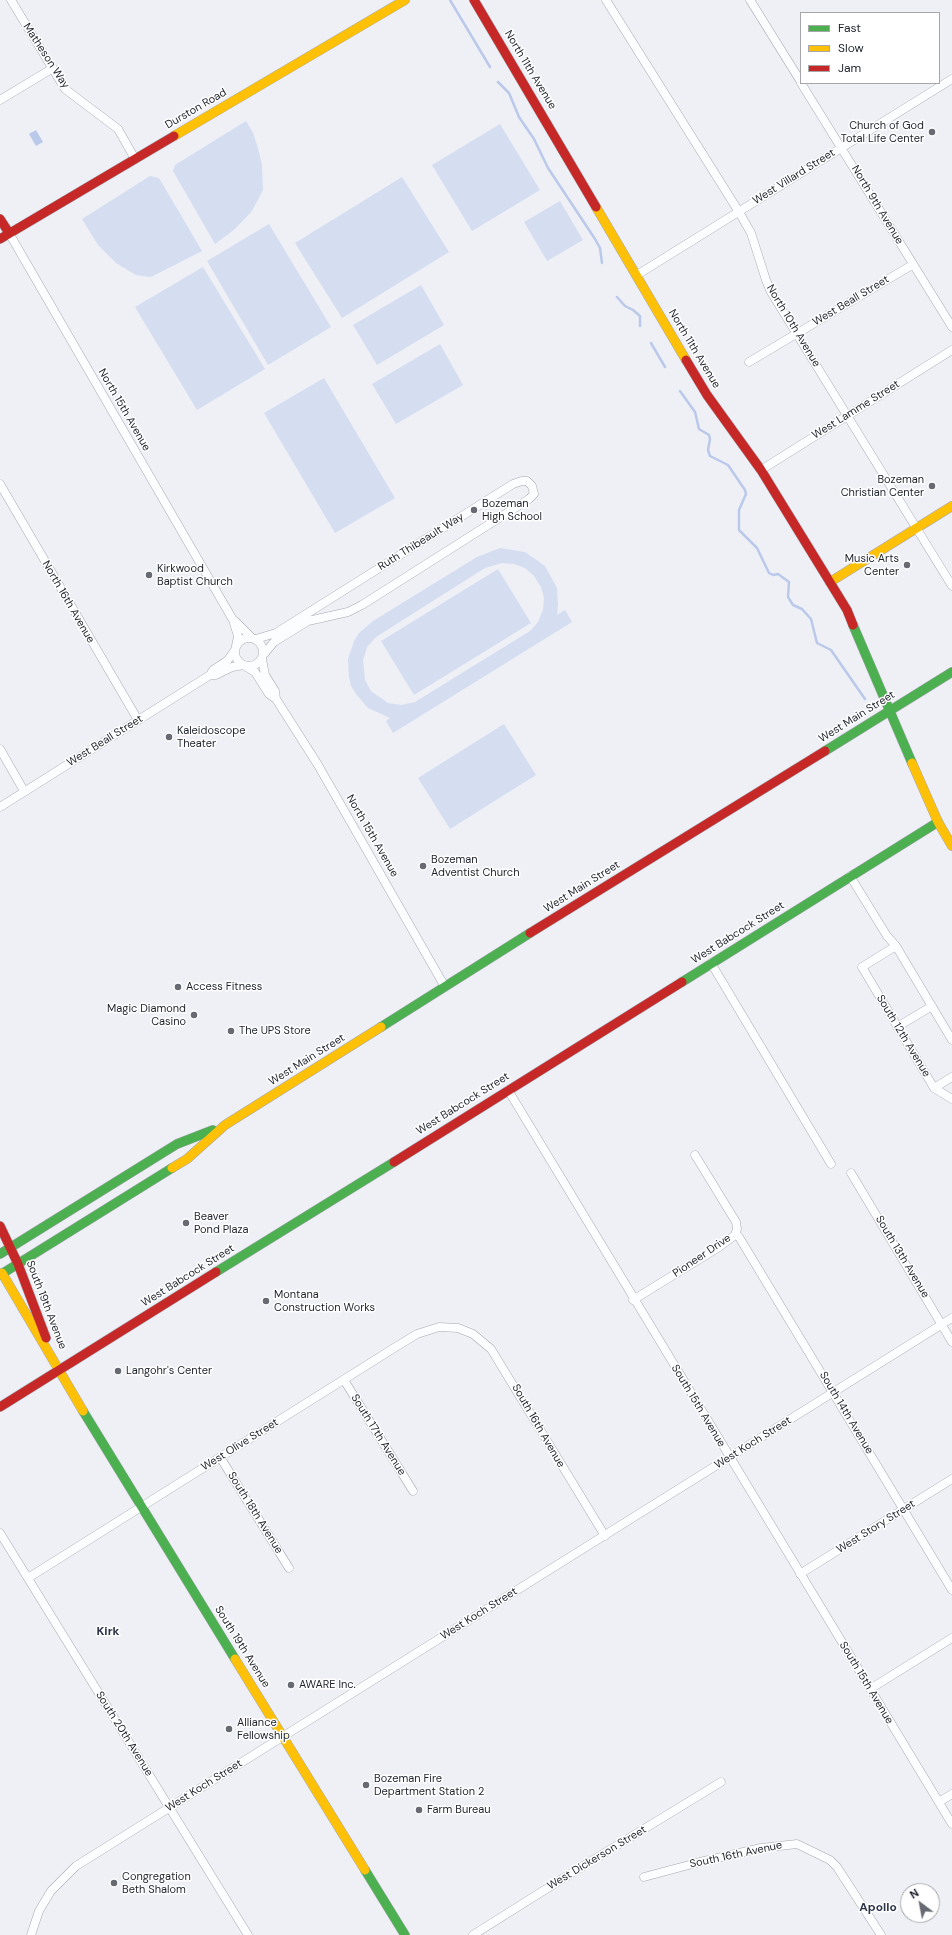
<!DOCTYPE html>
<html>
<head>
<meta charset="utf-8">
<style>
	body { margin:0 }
	#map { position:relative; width:952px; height:1935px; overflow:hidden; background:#eef0f6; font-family:"DM Sans",sans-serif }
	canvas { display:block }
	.legend { position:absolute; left:800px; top:12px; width:140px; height:72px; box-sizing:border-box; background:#fff; border:1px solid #a5a7aa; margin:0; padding:5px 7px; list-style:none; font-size:12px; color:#1e222b }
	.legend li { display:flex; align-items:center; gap:8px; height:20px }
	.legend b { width:20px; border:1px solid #a5a7aa }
	.north { position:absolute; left:900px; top:1883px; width:40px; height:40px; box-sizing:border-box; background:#fff; border:1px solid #a5a7aa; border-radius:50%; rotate:328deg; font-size:11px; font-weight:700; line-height:16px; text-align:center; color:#1e222b }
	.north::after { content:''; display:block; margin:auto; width:14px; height:18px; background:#676a72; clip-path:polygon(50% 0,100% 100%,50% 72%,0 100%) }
</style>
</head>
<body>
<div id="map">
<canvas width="952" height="1935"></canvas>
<ul class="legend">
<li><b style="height:5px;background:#4caf50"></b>Fast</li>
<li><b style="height:5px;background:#ffc107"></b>Slow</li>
<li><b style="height:5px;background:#c62828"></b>Jam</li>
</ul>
<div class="north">N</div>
</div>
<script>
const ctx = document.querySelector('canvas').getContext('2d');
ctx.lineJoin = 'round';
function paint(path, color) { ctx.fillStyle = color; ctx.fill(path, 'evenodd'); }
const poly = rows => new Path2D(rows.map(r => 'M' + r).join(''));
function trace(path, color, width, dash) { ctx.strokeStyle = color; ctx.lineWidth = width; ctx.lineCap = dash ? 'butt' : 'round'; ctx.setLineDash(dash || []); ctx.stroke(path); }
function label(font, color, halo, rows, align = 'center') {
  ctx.font = font + ' "DM Sans",sans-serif'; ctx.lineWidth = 3; ctx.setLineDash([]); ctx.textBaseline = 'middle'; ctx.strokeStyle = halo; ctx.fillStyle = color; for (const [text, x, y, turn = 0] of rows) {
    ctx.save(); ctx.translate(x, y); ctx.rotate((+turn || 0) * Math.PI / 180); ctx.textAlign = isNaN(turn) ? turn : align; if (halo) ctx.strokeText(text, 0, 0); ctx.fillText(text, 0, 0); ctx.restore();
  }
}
const green = poly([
	[246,121,253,133,258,148,262,165,263,190,252,211,235,229,215,244,173,171,175,165],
	[500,124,540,190,472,231,432,165],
	[150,176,159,178,202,251,151,277,136,275,116,263,98,245,82,219],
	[402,177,449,252,342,318,295,243],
	[560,201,583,240,547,261,524,222],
	[269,224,331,327,268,365,207,261],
	[203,267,265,369,197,410,135,307],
	[421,285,444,325,377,365,353,325],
	[440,344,463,385,396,424,372,384],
	[324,378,395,498,335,533,264,413],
	[500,548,525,552,545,566,557,588,558,605,557,615,565,610,572,622,393,733,386,721,390,718,368,708,356,694,351,686,349,677,348,659,354,641,359,633,373,621,477,557],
	[502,563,514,564,525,568,534,576,541,587,544,598,543,610,538,622,530,631,415,702,401,705,388,703,371,691,365,680,363,660,367,647,376,637,485,568],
	[498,569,531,623,414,695,381,641],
	[504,724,536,775,450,829,418,778]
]);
const water = poly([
	[36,130,43,142,36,146,29,134]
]);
const stream = poly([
	[450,0,490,67],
	[498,82,509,93,519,117,534,139,548,168,595,239,600,248,602,263],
	[617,297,625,306,633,310,640,316,640,326],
	[651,343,665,367],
	[680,391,695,412,699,429,709,435,710,439,708,450,710,456,728,465,745,490,746,494,739,510,739,530,757,548,769,573,773,575,778,574,789,582,788,597,793,605,802,609,811,619,817,643,831,650,865,699]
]);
const street = poly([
	[11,0,65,89,118,129,135,159],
	[606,0,739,212,751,233,766,280,771,292,952,586],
	[750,0,801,82],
	[801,83,952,327],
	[0,100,53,68],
	[9,233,233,620,238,636,236,646],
	[637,275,952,79],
	[749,362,912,265],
	[761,470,952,350],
	[0,484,138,720],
	[235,621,251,637],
	'235 652a14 14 0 1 1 28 0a14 14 0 1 1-28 0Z',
	[256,639,276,633,513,484,522,481,527,481,532,486,534,494,529,499,362,605,348,612,308,621,274,642,264,654],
	[262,659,265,675,275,691,276,699],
	[245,666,255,672,269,694,276,699,318,765,445,987],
	[210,675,213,670,228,660,235,650],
	[0,749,24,791],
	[0,807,210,675,216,675,232,667,244,665],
	[850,876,887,936,896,946,952,1040],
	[896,946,862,967,934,1088,952,1099],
	[711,963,831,1164],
	[897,1027,932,1006],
	[934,1088,952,1077],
	[508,1090,952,1824],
	[851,1173,952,1342],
	[739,1237,952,1590],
	[633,1300,719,1247,735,1235,737,1229,736,1222,695,1155],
	[344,1380,413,1491],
	[220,1457,289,1568],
	[0,1533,248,1935],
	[800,1574,952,1479],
	[28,1578,394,1348,417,1334,439,1327,458,1328,473,1334,491,1349,605,1536],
	[870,1689,952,1638],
	[939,1802,952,1794],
	[644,1877,700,1862,761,1848,797,1844,830,1860,837,1867,881,1935],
	[31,1935,39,1911,51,1891,76,1866,952,1318],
	[473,1935,562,1879,721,1782]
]);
const fast = poly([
	[853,625,912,763],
	[825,751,952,672],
	[682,982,938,822],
	[381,1027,530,933],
	[0,1254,177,1144,213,1130],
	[216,1272,394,1162],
	[0,1275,172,1168],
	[83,1411,235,1659],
	[365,1870,405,1935]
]);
const slow = poly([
	[174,136,405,0],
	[596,207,686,360],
	[830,582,952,506],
	[912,763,938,822,952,846],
	[172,1168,187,1159,225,1125,381,1027],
	[2,1273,83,1411],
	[235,1659,365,1870]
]);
const jam = poly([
	[474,0,596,207],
	[0,219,9,233],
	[0,239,174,136],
	[686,360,707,395,761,470,847,610,853,625],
	[530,933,825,751],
	[394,1162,682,982],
	[0,1226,18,1264],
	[18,1264,46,1338],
	[0,1407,216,1272]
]);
const markers = [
	[932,132,4,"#676a72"],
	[932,486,4,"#676a72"],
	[474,510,4,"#676a72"],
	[907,565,4,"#676a72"],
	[149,575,4,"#676a72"],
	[169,737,4,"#676a72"],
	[423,866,4,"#676a72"],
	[178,987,4,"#676a72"],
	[194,1015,4,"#676a72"],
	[231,1031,4,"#676a72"],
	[186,1223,4,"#676a72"],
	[266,1301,4,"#676a72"],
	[118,1371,4,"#676a72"],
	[291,1685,4,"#676a72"],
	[229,1729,4,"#676a72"],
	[366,1785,4,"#676a72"],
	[419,1810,4,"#676a72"],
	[114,1883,4,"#676a72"]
];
const streetNames = [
	["Matheson Way",46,56,57],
	["North 11th Avenue",530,70,59],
	["Durston Road",196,109,-30],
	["West Villard Street",794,177,-32],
	["North 9th Avenue",877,205,59],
	["West Beall Street",851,301,-31],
	["North 10th Avenue",793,326,59],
	["North 11th Avenue",694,349,59],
	["North 15th Avenue",124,410,60],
	["West Lamme Street",856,410,-32],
	["Ruth Thibeault Way",421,542,-32],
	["North 16th Avenue",68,602,60],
	["West Main Street",857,717,-32],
	["West Beall Street",105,741,-32],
	["North 15th Avenue",372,836,60],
	["West Main Street",582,887,-32],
	["West Babcock Street",738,933,-32],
	["South 12th Avenue",903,1036,59],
	["West Main Street",307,1060,-32],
	["West Babcock Street",463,1104,-32],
	["Pioneer Drive",702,1256,-34],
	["South 13th Avenue",902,1257,59],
	["West Babcock Street",188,1276,-32],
	["South 19th Avenue",46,1305,69],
	["South 15th Avenue",698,1406,59],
	["South 14th Avenue",846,1413,59],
	["South 16th Avenue",538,1426,60],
	["South 17th Avenue",378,1435,58],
	["West Koch Street",753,1443,-32],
	["West Olive Street",240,1445,-32],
	["South 18th Avenue",255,1513,58],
	["West Story Street",876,1527,-32],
	["West Koch Street",479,1614,-32],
	["South 19th Avenue",242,1647,58],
	["South 15th Avenue",866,1683,59],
	["South 20th Avenue",124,1734,58],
	["West Koch Street",204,1786,-32],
	["South 16th Avenue",736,1855,-12],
	["West Dickerson Street",597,1858,-31]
];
const poiNames = [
	["Church of God",924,126,"right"],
	["Total Life Center",924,139,"right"],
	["Bozeman",924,480,"right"],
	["Christian Center",924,493,"right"],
	["Bozeman",482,504],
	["High School",482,517],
	["Music Arts",899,559,"right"],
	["Center",899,572,"right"],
	["Kirkwood",157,569],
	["Baptist Church",157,582],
	["Kaleidoscope",177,731],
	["Theater",177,744],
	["Bozeman",431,860],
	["Adventist Church",431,873],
	["Access Fitness",186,987],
	["Magic Diamond",186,1009,"right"],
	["Casino",186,1022,"right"],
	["The UPS Store",239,1031],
	["Beaver",194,1217],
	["Pond Plaza",194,1230],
	["Montana",274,1295],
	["Construction Works",274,1308],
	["Langohr's Center",126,1371],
	["AWARE Inc.",299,1685],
	["Alliance",237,1723],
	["Fellowship",237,1736],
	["Bozeman Fire",374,1779],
	["Department Station 2",374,1792],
	["Farm Bureau",427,1810],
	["Congregation",122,1877],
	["Beth Shalom",122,1890]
];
const neighbourhoodNames = [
	["Kirk",108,1632],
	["Apollo",878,1908]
];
paint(green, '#d5ddf0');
paint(water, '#bac9ea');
trace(stream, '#bac9ea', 2.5);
trace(street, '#a6a9b0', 9);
trace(fast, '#a6a9b0', 10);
trace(slow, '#a6a9b0', 10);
trace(jam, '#a6a9b0', 10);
trace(street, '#fcfdfe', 8);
trace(fast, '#4caf50', 9);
trace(slow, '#ffc107', 9);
trace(jam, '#c62828', 9);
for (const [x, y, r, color] of markers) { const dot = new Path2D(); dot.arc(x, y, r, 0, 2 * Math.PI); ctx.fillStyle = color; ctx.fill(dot); trace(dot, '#fff', 1.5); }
label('11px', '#1e222b', '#fff', streetNames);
label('11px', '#1e222b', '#fff', poiNames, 'left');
label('bold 12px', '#2b3448', '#fff', neighbourhoodNames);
</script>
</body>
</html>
